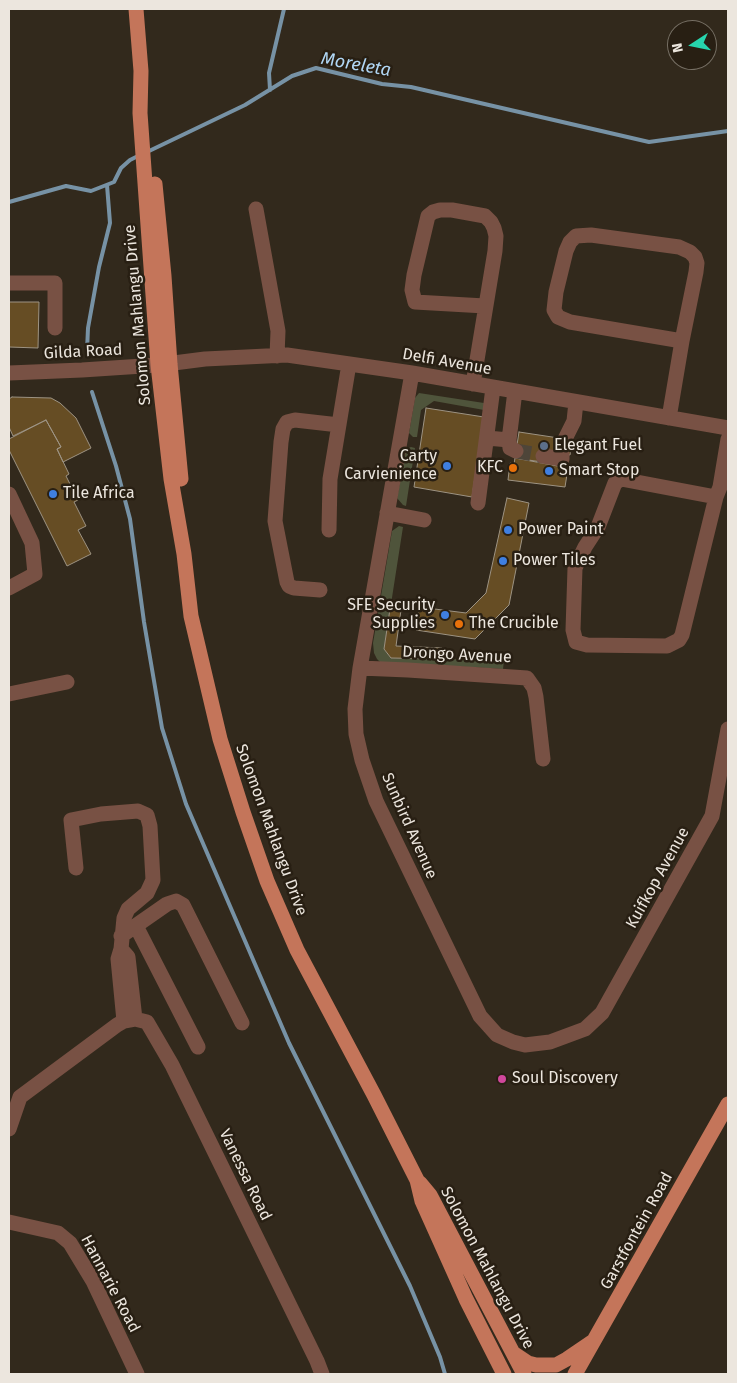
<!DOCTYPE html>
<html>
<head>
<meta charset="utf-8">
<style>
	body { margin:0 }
	#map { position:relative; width:737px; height:1383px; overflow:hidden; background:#32291c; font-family:"Fira Sans",sans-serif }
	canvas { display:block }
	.frame { position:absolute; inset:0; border:10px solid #ece6de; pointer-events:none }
	.north { position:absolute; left:667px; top:20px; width:50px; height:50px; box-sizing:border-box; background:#281f13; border:1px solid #766f64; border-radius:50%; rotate:259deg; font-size:14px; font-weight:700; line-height:20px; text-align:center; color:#ece6de }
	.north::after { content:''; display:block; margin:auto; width:18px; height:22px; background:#27d5ad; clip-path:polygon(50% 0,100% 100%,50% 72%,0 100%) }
</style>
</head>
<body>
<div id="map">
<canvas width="737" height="1383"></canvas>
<div class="frame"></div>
<div class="north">N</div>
</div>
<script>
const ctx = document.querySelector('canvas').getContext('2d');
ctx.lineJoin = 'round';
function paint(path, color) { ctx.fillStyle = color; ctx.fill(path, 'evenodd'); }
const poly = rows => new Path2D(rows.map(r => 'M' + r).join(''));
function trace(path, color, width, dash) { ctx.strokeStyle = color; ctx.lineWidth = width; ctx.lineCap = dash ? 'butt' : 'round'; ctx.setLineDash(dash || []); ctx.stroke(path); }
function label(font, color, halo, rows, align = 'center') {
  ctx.font = font + ' "Fira Sans",sans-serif'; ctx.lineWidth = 5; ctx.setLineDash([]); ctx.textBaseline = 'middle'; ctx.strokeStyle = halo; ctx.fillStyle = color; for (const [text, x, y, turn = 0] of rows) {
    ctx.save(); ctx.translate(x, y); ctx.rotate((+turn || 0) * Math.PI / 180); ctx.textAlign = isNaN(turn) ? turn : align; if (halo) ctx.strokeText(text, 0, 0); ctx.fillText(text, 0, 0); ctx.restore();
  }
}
const green = poly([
	[419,393,484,403,484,410,434,401,421,410,417,437,413,437,409,433,415,398],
	[411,447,415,448,406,506,403,505,397,498,406,449],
	[399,526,403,527,384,649,391,658,504,660,503,669,380,662,377,659,374,653,373,643,392,531]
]);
const stream = poly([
	[270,90,269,73,284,9],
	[147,152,245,105,292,76,316,68,382,84,411,87,649,142,728,131],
	[9,202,66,186,91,191,114,182,121,168,130,160,138,156],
	[87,351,88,328,99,267,110,223,107,185],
	[92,392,116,466,130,519,144,622,162,728,186,804,289,1043,410,1286,440,1357,445,1374]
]);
const building = poly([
	[9,302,39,302,38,348,9,347,9,302],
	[12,397,51,398,60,403,76,418,91,448,63,462,57,449,61,447,46,420,13,436,9,427,9,399,12,397],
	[426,408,484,417,472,497,414,487,426,408],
	[46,420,61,447,57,449,69,474,66,476,78,500,74,502,86,526,78,530,91,554,67,566,9,450,9,439,46,420],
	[519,432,572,440,570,455,543,451,542,462,515,458,519,432],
	[515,458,568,468,565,487,508,480,510,463,514,464,515,458],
	[507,498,529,503,509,605,475,639,416,630,419,607,466,613,486,593,507,498],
	[390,609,401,610,396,646,442,648,442,659,391,658,384,649,390,609]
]);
const minorTunnel = poly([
	[516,451,543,456]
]);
const minor = poly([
	[256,209,278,331,277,356],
	[9,283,55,283,55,328],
	[9,373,82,370,158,365,205,359,287,355,412,373,728,428],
	[412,373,360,668,355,709,356,734,362,760,376,801,480,1016,497,1035,513,1042,525,1045,550,1042,585,1029,602,1013,712,816,728,729],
	[473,384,495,251,496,236,494,228,491,222,485,216,452,210,440,210,433,212,428,216,414,275,412,290,415,302,485,306],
	[669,418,682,341,696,272,697,263,695,257,690,252,679,247,591,235,576,236,570,242,566,251,556,292,554,310,558,317,570,322,682,341],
	[487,438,509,440,510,448,516,451],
	[565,439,574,421,576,402],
	[509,440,515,391],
	[543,456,562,459,562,454],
	[9,494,32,543,35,574,9,588],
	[716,497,621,479,615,483,598,527,585,547,575,568,573,630,576,642,587,645,667,646,679,640,682,635,716,497,720,487,728,439],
	[478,503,493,388],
	[387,513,424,520],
	[329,530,330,479,349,364],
	[320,590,294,588,289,586,287,582,275,521,281,442,283,429,287,422,295,420,339,425],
	[360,668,408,670,527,678,534,688,536,697,543,759],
	[9,694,67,682],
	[76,868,71,820,101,814,138,811,147,815,150,826,153,880,147,893,128,909,124,918,121,949,118,959,124,1021],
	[136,926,198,1047],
	[121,936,167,904,176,901,183,905,242,1023],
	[121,949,128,957,135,1019],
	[9,1129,20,1097,117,1025,124,1021,135,1019,147,1022,172,1065,317,1361,322,1374],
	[9,1222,58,1233,70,1243,93,1281,137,1374]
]);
const major = poly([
	[136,9,141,71,140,113,158,365,171,479,184,554,191,616,220,739,243,812,267,881,297,950,374,1095,417,1180,422,1201,466,1299,504,1374],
	[155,184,164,276,170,364,181,479],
	[420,1183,430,1195,524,1374],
	[513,1353,528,1363,536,1365,556,1365,567,1359,592,1342],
	[575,1374,728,1104]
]);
const markers = [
	[544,446,5,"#5c6f8a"],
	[447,466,5,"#3f7fe0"],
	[513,468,5,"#e8710a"],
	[549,471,5,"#3f7fe0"],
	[53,494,5,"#3f7fe0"],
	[508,530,5,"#3f7fe0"],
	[503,561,5,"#3f7fe0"],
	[445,615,5,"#3f7fe0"],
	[459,624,5,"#e8710a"],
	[502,1079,5,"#d1479c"]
];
const streetNames = [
	["Solomon Mahlangu Drive",138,315,-95],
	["Gilda Road",83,352,-3],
	["Delfi Avenue",447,362,10],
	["Drongo Avenue",457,655,3],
	["Sunbird Avenue",409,826,66],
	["Solomon Mahlangu Drive",271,830,70],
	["Kuifkop Avenue",658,878,-61],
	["Vanessa Road",245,1175,64],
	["Garstfontein Road",637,1231,-61],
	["Solomon Mahlangu Drive",487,1268,62],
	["Hannarie Road",110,1284,62]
];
const poiNames = [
	["Elegant Fuel",554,446],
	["Carty",437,457,"right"],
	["Carvienience",437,475,"right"],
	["KFC",503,468,"right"],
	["Smart Stop",559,471],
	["Tile Africa",63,494],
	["Power Paint",518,530],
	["Power Tiles",513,561],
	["SFE Security",435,606,"right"],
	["Supplies",435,624,"right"],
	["The Crucible",469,624],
	["Soul Discovery",512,1079]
];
const waterNames = [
	["Moreleta",356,65,10]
];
paint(green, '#4f543b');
trace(stream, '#7792a5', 4);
paint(building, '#664d24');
trace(building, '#9d9383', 1);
trace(minorTunnel, '#4e4539', 15, [15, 8]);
trace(minor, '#785144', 15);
trace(major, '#c4755a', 15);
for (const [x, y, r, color] of markers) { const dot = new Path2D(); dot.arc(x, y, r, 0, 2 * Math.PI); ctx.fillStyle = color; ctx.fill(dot); trace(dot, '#281f13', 2); }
label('16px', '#ece6de', '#281f13', streetNames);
label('16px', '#ece6de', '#281f13', poiNames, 'left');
label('italic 18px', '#b0d6f4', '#281f13', waterNames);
</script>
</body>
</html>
